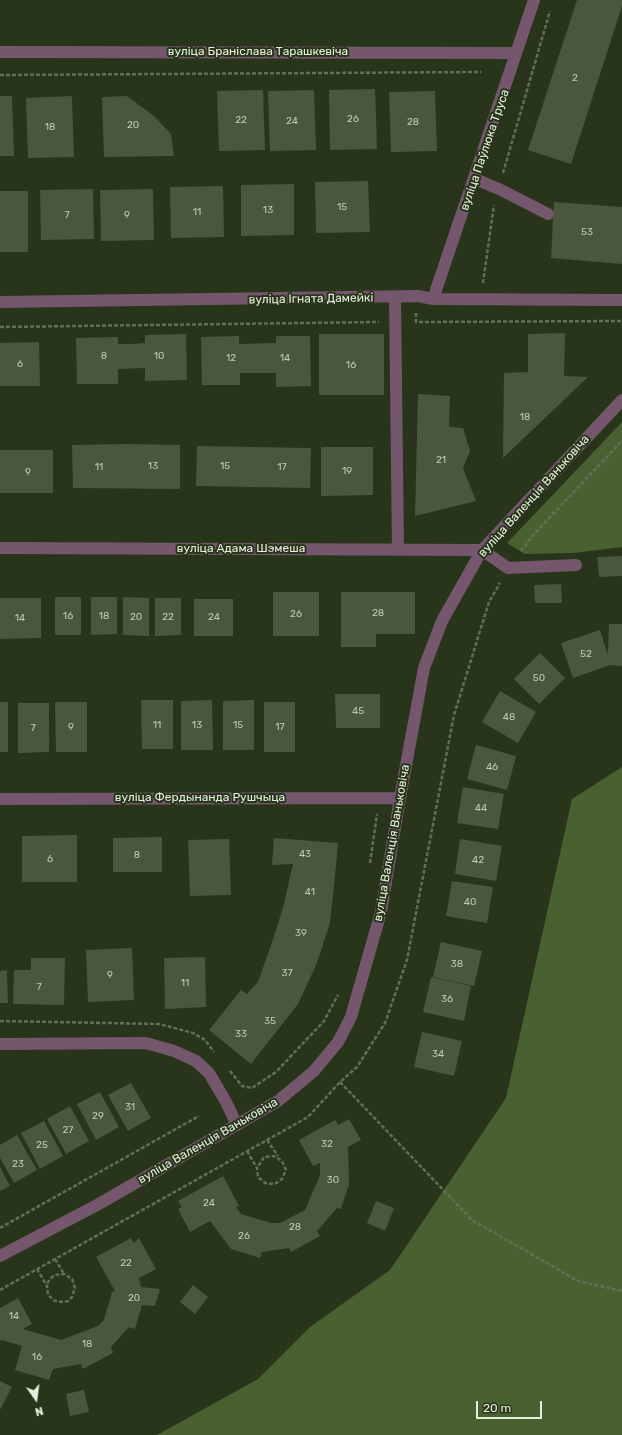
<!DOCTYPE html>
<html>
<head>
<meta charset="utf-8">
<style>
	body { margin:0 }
	#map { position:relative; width:622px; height:1435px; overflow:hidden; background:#28351b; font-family:Rubik,sans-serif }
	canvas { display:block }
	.north { position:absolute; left:16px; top:1379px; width:40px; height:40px; -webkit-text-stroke:3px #28351b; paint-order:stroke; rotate:166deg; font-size:11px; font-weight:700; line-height:16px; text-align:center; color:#e7f0df }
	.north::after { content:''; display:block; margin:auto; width:14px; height:18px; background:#e7f0df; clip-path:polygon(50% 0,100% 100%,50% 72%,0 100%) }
	.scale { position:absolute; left:476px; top:1401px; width:66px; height:18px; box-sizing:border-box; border:2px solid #e7f0df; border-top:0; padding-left:5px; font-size:12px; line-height:14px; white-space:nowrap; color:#e7f0df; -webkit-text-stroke:3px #28351b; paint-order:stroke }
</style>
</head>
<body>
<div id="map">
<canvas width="622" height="1435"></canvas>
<div class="north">N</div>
<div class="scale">20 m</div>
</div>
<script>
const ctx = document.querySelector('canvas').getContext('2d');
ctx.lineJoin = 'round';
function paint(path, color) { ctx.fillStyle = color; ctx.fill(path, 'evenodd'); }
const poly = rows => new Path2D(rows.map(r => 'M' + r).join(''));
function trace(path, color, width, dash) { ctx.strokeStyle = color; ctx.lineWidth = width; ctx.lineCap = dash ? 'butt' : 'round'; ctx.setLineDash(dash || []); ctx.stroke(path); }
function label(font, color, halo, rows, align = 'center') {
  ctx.font = font + ' Rubik,sans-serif'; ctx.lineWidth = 4; ctx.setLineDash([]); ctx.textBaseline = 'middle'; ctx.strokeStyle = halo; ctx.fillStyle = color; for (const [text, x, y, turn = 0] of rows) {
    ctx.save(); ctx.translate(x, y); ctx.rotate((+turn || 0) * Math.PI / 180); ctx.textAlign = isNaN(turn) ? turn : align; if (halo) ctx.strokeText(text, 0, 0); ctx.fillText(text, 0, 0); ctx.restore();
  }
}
const green = poly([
	[622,422,622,547,573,553,525,554,507,543],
	[622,767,622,1435,157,1435,258,1379,310,1327,390,1270,506,1098,572,799]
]);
const building = poly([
	[577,0,622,0,622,6,571,164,528,150],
	[375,89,377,149,330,150,329,90],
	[263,90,265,150,219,151,217,91],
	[314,90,316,150,270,151,268,91],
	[435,91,437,151,391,152,389,92],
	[0,96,12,96,14,156,0,156],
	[72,96,74,157,28,158,26,98],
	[127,96,154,116,171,134,174,156,104,157,102,97],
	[368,181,370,232,316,233,315,182],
	[294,184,294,235,241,236,241,185],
	[223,186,224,237,171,238,170,187],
	[93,189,94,239,41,240,40,190],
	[153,189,154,240,101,241,100,190],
	[0,191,28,191,28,252,0,252],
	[554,202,622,207,622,264,551,258],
	[565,333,564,376,588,377,503,458,504,373,528,372,528,334],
	[186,334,187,380,145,381,145,368,118,369,118,384,77,384,76,338,118,337,118,344,132,344,145,343,145,335],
	[319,334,384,334,384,395,319,395],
	[239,336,239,344,276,343,276,336,310,336,311,386,276,387,276,373,240,373,240,385,202,385,201,337],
	[39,342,40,386,0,386,0,343],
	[418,394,450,396,449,427,463,428,470,451,463,468,476,501,415,516],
	[126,444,180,445,180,489,73,488,72,445],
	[197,446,311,448,310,488,196,486],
	[321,447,373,447,373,495,321,496],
	[0,450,53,450,53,493,0,493],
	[622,556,622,576,599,577,597,557],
	[561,584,562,603,535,603,534,585],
	[273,592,319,592,319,636,273,636],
	[341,592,415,592,415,634,376,634,376,647,341,647],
	[55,597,81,597,81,635,55,635],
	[91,597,117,597,117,634,91,635],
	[123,597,149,598,149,636,123,635],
	[0,598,41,598,41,638,0,639],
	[155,598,181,598,181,635,155,636],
	[194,599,233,599,233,636,194,636],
	[609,624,622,624,622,666,610,665,573,678,561,643,600,630,608,655],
	[540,653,565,678,539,704,514,679],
	[500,691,536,712,518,743,482,722],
	[335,694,380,694,380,728,336,728],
	[141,700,173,700,173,749,142,749],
	[212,700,213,750,181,750,181,701],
	[254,700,254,750,223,750,223,701],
	[0,702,8,702,8,752,0,752],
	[55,702,87,702,87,752,56,752],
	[264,702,295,702,295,752,264,752],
	[18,703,49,703,49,752,18,753],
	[476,745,516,756,507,790,467,779],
	[463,787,504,794,498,829,457,823],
	[77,835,77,882,22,882,22,836],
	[162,837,162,872,113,872,113,838],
	[274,838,338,843,335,876,330,923,317,963,298,1004,251,1064,209,1030,241,990,247,994,258,982,272,942,283,908,293,864,272,865],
	[229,839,231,895,190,896,188,840],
	[460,839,502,846,496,881,455,874],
	[452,881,493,887,487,923,446,916],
	[441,942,482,951,474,986,433,977],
	[132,948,134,1000,88,1002,86,950],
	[205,957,206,1007,165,1009,164,958],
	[31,958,65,958,64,1005,13,1004,14,970,31,970],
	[7,970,8,1003,0,1003,0,971],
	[431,977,471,986,464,1021,423,1012],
	[422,1032,462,1041,454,1076,414,1067],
	[131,1083,151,1118,128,1131,108,1095],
	[100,1092,119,1127,96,1140,77,1104],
	[70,1106,89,1141,66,1154,47,1119],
	[349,1119,361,1140,348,1147,349,1184,341,1209,337,1208,317,1231,320,1236,291,1252,289,1248,262,1252,260,1258,231,1249,210,1221,190,1232,178,1209,182,1207,178,1201,223,1176,239,1206,236,1207,241,1214,271,1223,280,1223,305,1210,320,1175,320,1163,313,1166,299,1140,335,1120,338,1125],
	[44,1121,63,1156,40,1169,21,1133],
	[17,1135,37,1170,14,1183,0,1158,0,1145],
	[0,1167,10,1186,0,1191],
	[376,1201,394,1208,385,1231,367,1223],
	[131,1238,134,1243,139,1238,156,1269,139,1278,141,1287,160,1289,155,1306,142,1305,135,1329,129,1327,111,1347,113,1353,83,1369,81,1364,53,1369,49,1380,15,1370,22,1346,2,1340,0,1341,0,1308,18,1298,32,1324,23,1329,61,1340,98,1326,104,1320,112,1292,115,1291,96,1257],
	[193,1285,208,1297,195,1314,180,1302],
	[0,1381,12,1387,0,1410],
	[84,1390,89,1412,70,1416,66,1394]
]);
const path = poly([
	[0,75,481,72],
	[503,173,550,11],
	[483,283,494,205],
	[416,313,416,322,622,321],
	[0,327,379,322],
	[521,551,536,532,622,441],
	[370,863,377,814],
	[0,1021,159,1024,193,1033,205,1040,214,1052],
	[230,1071,242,1086,252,1088,276,1072,324,1021,338,995],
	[340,1082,472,1220,578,1281,622,1291],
	[267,1140,278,1156],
	[247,1151,257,1168,258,1177,265,1183,274,1184,278,1182,282,1179,286,1170,282,1161,274,1156,264,1157,257,1168],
	[0,1228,199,1116],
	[55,1259,64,1274],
	[37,1269,47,1286,48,1295,55,1301,64,1302,68,1301,72,1297,75,1288,72,1279,64,1274,54,1275,48,1282,47,1286],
	[0,1290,308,1117,340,1082,357,1067,385,1023,407,960,454,715,489,602,500,583]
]);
const minor = poly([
	[0,52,516,53],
	[475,179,499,189,548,214],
	[395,298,398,550],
	[433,299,534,0],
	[0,302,418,296,433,299,622,300],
	[0,548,482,550,508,568,576,565],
	[0,799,400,798],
	[0,1044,146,1043,174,1051,196,1061,209,1073,225,1100,237,1125],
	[0,1256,97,1205,278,1101,314,1071,338,1042,351,1017,381,912,400,798,424,668,442,621,482,550,622,400]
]);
const numberNames = [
	["2",575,78],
	["26",353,119],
	["22",241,120],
	["24",292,121],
	["28",413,122],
	["20",133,125],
	["18",50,127],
	["15",342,207],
	["13",268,210],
	["11",197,212],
	["7",67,215],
	["9",127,215],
	["53",587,232],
	["8",104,356],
	["10",159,356],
	["12",231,358],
	["14",285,358],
	["6",20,364],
	["16",351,365],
	["18",525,417],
	["21",441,460],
	["13",153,466],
	["15",225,466],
	["11",99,467],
	["17",282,467],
	["19",347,471],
	["9",28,472],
	["28",378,613],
	["26",296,614],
	["16",68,616],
	["18",104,616],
	["20",136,617],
	["22",168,617],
	["24",214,617],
	["14",20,618],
	["52",586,654],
	["50",539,678],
	["45",358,711],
	["48",509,717],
	["11",157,725],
	["13",197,725],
	["15",238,725],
	["9",71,727],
	["17",280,727],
	["7",33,728],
	["46",492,767],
	["44",481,808],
	["43",305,854],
	["8",137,855],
	["6",50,859],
	["42",478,860],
	["41",310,892],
	["40",470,902],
	["39",301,933],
	["38",457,964],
	["37",287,973],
	["9",110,975],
	["11",185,983],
	["7",39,987],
	["36",447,999],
	["35",270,1021],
	["33",241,1034],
	["34",438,1054],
	["31",130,1107],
	["29",98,1116],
	["27",68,1130],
	["32",327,1144],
	["25",42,1145],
	["23",18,1164],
	["30",333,1180],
	["24",209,1203],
	["28",295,1227],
	["26",244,1236],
	["22",126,1263],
	["20",134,1298],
	["14",14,1316],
	["18",87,1344],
	["16",37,1357]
];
const streetNames = [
	["вуліца Браніслава Тарашкевіча",258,52],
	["вуліца Паўлюка Труса",485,150,-71],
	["вуліца Ігната Дамейкі",311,299,-1],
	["вуліца Валенція Ваньковіча",534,496,-48],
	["вуліца Адама Шэмеша",241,549],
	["вуліца Фердынанда Рушчыца",200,798],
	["вуліца Валенція Ваньковіча",392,843,-80],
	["вуліца Валенція Ваньковіча",208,1141,-30]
];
paint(green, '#496130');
paint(building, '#49573c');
trace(path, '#626e57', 2.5, [4, 2]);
trace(minor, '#74576c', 12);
label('10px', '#c0cab6', null, numberNames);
label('12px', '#e7f0df', '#28351b', streetNames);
</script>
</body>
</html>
